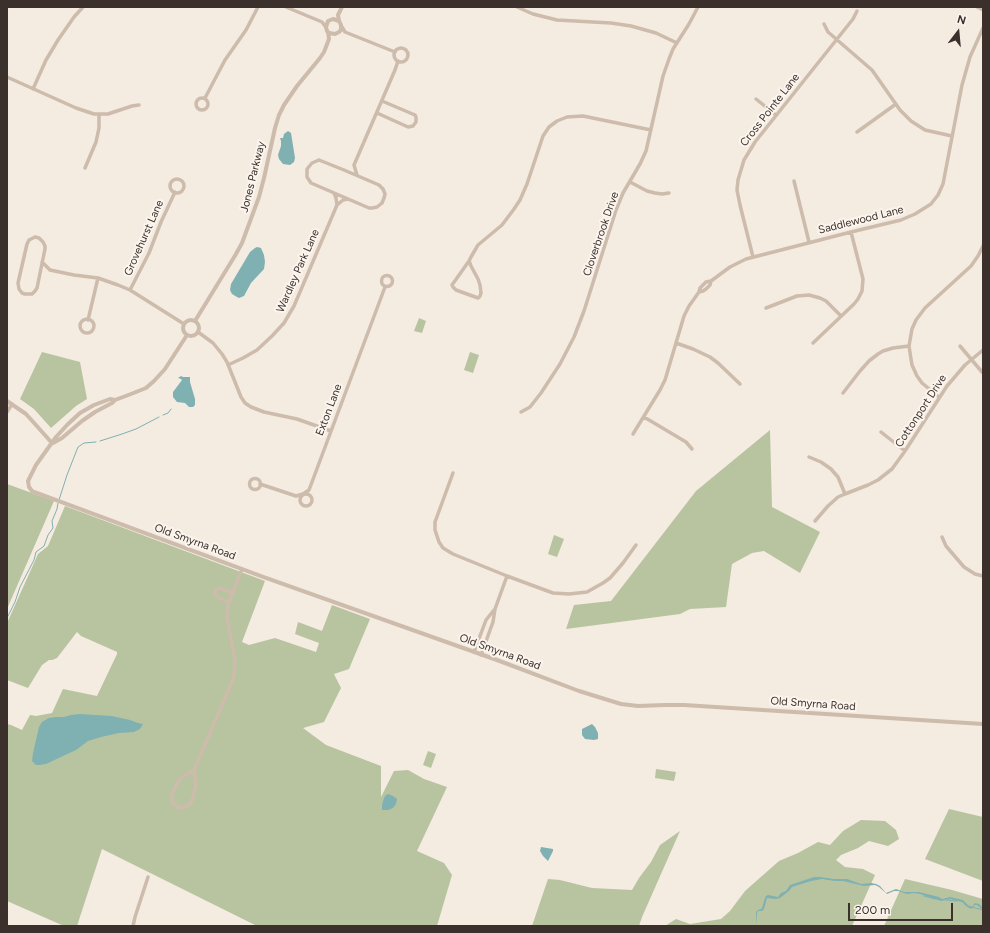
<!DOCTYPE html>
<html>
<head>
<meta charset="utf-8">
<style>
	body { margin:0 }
	#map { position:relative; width:990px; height:933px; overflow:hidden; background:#f4ebe1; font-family:Figtree,sans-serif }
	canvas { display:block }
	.frame { position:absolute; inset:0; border:8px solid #3b302b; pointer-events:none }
	.north { position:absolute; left:938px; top:12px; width:40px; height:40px; -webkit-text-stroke:3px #fbf5ee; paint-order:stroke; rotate:16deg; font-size:11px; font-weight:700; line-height:16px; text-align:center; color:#3b302b }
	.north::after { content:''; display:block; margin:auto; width:14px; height:18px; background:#3b302b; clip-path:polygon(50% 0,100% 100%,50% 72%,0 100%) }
	.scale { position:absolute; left:848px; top:903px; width:105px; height:18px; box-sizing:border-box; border:2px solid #3b302b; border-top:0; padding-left:5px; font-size:12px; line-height:14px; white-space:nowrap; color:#3b302b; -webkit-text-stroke:3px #fbf5ee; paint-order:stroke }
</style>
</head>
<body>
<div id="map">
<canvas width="990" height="933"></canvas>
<div class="frame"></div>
<div class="north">N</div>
<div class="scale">200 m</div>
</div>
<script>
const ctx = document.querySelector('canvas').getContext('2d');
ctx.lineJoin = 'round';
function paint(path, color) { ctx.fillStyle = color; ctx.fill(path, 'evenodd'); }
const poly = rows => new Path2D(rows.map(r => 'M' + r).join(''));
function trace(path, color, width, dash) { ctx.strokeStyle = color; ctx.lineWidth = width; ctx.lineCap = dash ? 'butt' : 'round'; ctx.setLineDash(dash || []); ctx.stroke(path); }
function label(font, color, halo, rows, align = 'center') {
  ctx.font = font + ' Figtree,sans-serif'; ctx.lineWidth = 4; ctx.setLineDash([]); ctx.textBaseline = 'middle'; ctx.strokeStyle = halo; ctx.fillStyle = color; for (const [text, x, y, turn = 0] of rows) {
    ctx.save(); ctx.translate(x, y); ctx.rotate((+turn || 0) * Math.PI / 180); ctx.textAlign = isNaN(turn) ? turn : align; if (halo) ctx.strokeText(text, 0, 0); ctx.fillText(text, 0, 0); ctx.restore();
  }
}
const green = poly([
	[419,318,426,321,422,333,414,331],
	[42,352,80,362,87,399,76,406,51,428,34,409,20,399],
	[470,352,479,355,473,373,464,370],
	[770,430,772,507,820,532,800,573,764,551,752,553,732,564,726,607,690,609,680,614,566,629,574,605,611,601,696,491],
	[7,484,54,501,7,609],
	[65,506,265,581,242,642,249,645,275,638,316,652,319,643,295,634,298,622,322,631,332,605,370,619,349,669,334,674,341,688,324,722,303,728,326,745,381,766,381,797,394,771,408,770,424,779,447,787,417,851,444,863,452,875,437,926,257,926,102,849,77,926,64,926,7,901,7,724,11,725,22,730,30,715,36,716,52,713,63,689,97,696,117,654,117,652,115,651,81,636,77,632,57,658,52,660,49,660,42,665,28,688,7,680,7,623,38,554,48,546],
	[554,535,564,539,557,557,548,554],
	[428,751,436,754,431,768,423,765],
	[656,769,676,772,674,781,655,778],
	[949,809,983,817,983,881,925,859],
	[861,820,885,821,896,830,899,839,888,846,869,841,858,848,841,855,836,860,845,867,863,869,875,875,852,926,665,926,676,919,690,924,721,919,730,911,745,891,779,861,798,853,818,842,830,845,843,831],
	[680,831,642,917,639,926,532,926,548,879,560,880,592,888,632,890,639,878,651,862,660,845],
	[905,879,952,890,983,899,983,926,884,926]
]);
const water = poly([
	[288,131,291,133,295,158,294,162,290,165,283,164,279,159,278,155,281,146,281,141,280,138,283,138,284,134],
	[257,247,261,248,264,255,265,262,264,269,251,283,244,296,239,298,237,297,232,294,230,290,231,284,250,252,255,248],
	[181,376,183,377,190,377,190,382,195,399,195,405,193,407,189,407,185,403,177,402,173,397,173,392,182,380,181,379,178,378],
	[79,714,112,716,130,720,138,723,143,724,140,729,134,732,119,733,101,737,88,741,76,750,46,764,40,765,36,765,32,761,33,753,39,727,42,722,49,718,56,717,64,717,71,715],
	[592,724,595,727,598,733,598,739,594,740,585,739,582,735,582,729],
	[388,794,393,796,397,799,396,804,393,808,388,810,382,810,382,805,383,801,385,796],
	[541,847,553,849,553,851,548,861,543,856,540,851],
	[814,877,820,877,834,879,847,879,861,884,871,883,876,884,880,886,886,893,896,889,904,892,919,892,939,897,942,899,950,897,963,900,970,907,972,907,975,903,979,904,983,908,983,910,977,905,975,905,971,909,966,906,962,902,950,899,941,901,920,894,914,893,907,894,898,891,894,891,887,894,879,887,875,885,864,886,843,881,836,881,822,879,811,881,792,887,789,891,780,898,776,899,767,898,764,909,762,911,758,911,757,913,756,926,756,912,758,910,761,909,762,908,765,898,766,896,768,895,778,897,781,893,786,891,790,885]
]);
const stream = poly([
	[163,415,168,413,171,409],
	[100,441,122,434,136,429,159,417],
	[59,500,67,475,78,447,84,443,96,442],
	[7,618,15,602,20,587,34,560,36,552,44,546,48,535,53,528,52,521,57,509,58,503],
	[826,879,833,880],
	[924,896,935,899],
	[946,900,957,901],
	[968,906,983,910]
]);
const minor = poly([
	[286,7,322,22,325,26],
	[517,7,533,14,557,20,611,23,631,26,656,33,677,43],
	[977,7,983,10],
	[824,24,828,32,872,70,900,110,911,121,925,130,952,136],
	[342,27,345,32,395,52],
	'394 55a7 7 0 1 1 14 0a7 7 0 1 1-14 0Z',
	[7,77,76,108,94,114,108,114,132,106,139,105],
	[33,89,46,60,58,40,74,17,83,7],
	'196 104a6 6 0 1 1 12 0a6 6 0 1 1-12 0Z',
	[205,98,225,60,246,30,258,7],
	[756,99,776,115],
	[377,113,408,127,413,126,416,122,416,117,415,115,382,101],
	[857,132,896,104],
	[319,160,344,170,379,185,383,189,385,194,384,198,382,203,377,207,372,208,369,208,311,183,307,177,307,169,312,163,319,160],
	[85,168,96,142,99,128,99,114],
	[357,175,354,165,395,70,398,61],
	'170 186a7 7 0 1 1 14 0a7 7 0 1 1-14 0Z',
	[794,181,809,242],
	[630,182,647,191,655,193,662,194,669,193],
	[334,193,336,198,337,205],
	[35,237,39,238,43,242,45,246,45,249,37,288,35,291,32,294,25,294,22,293,19,289,18,283,27,244,29,240,35,237],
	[753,257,740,205,737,190,738,180,744,160,755,142,853,19,857,11],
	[469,261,471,266,478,279,480,285,481,293,480,296,478,298,456,290,453,287,452,285,469,261,471,257,478,245,502,225,514,209,520,200,527,184,543,136,549,127,557,121,567,117,583,116,651,130],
	[42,262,50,270,74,275,98,278,118,285,130,290,184,324],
	'381.5 281a5.5 5.5 0 1 1 11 0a5.5 5.5 0 1 1-11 0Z',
	[711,281,710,285,706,289,703,291,699,292,700,288,706,282,711,281,730,267,746,259,851,232,901,220,915,214,931,204,938,195,943,184,962,85,970,57,983,28],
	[130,290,149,253,161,222,175,192],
	[766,308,797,296,809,295,820,298,826,301,841,316],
	'80 326a7 7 0 1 1 14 0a7 7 0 1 1-14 0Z',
	[88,320,98,278],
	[198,332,213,343,222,354,227,362,241,397,245,403,251,407,264,412,297,419,331,431],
	[676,343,693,349,710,357,718,363,740,384],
	[813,343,854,304,858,299,862,291,863,279,851,232],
	[960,346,982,372],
	[228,365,243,358,257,350,272,336,284,323,294,306,337,205,343,200,348,199],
	[843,393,860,371,869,361,878,354,883,351,893,348,909,346],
	[939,397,922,383,917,376,912,365,911,359,909,346,912,329,916,320,925,308,971,266,978,256,983,246],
	[7,412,12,404],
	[521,412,530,407,541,393,560,364,574,337,584,311,616,210,623,193,640,164,646,151,663,76,669,59,673,49,689,24,698,7],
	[644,417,686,442,692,449],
	[881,432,905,451],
	[633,434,660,390,665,380,684,316,689,306,699,292],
	[809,457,821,462,831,469,838,477,845,494],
	[453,473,435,522,435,530,439,542,443,548,453,554,507,576,553,593,569,594,587,592,603,583,610,578,623,563,636,545],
	'249.5 484a5.5 5.5 0 1 1 11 0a5.5 5.5 0 1 1-11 0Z',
	[260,484,296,496,303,494,309,490,385,287],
	'300 500a6 6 0 1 1 12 0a6 6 0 1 1-12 0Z',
	[815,521,828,506,838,497,845,494,868,485,878,480,892,469,905,451,947,386,965,365,983,350],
	[942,537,946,546,964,567,975,574,983,576],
	[229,602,217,597,215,594,215,591,219,588,233,593],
	[474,652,486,620,494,610],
	[481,655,493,622,495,609,507,576],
	[194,770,184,776,179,780,175,788,172,795,172,800,174,804,178,807,181,808,187,806,191,803,193,797,196,785,195,774,194,770,232,682,234,675,235,660,227,618,227,612,229,602,242,569],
	[133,926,135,917,148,877]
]);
const tertiary = poly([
	[339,21,333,19,328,21,326,27,327,31,329,33,335,34,339,32,341,30,341,25,339,21,338,15,342,7],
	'183 328a8 8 0 1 1 16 0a8 8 0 1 1-16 0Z',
	[195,321,236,254,242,243,259,197,264,178,275,128,279,115,284,105,297,86,320,58,324,52,329,39,328,32],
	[187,335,165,369,154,381,146,388,131,394,115,400,110,399,94,405,80,413,68,424,56,437,36,465,28,481,29,487,32,491,261,576,497,660,579,691,621,704,638,706,665,705,684,705,983,724],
	[7,401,26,414,52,443],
	[53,443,62,438,82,421,95,412,112,403,115,400]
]);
const streetNames = [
	["Cross Pointe Lane",770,110,-52],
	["Jones Parkway",253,177,-76],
	["Saddlewood Lane",861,220,-14],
	["Cloverbrook Drive",601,234,-71],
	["Grovehurst Lane",144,238,-66],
	["Wardley Park Lane",298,271,-66],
	["Exton Lane",329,410,-69],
	["Cottonport Drive",921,411,-57],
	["Old Smyrna Road",195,542,20],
	["Old Smyrna Road",500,652,20],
	["Old Smyrna Road",813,704,4]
];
paint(green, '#b8c4a0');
paint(water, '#7fb0b2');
trace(stream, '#7fb0b2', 1);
trace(minor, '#cdbbac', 3.5);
trace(tertiary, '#cdbbac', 4);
label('11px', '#3b302b', '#fbf5ee', streetNames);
</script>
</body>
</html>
